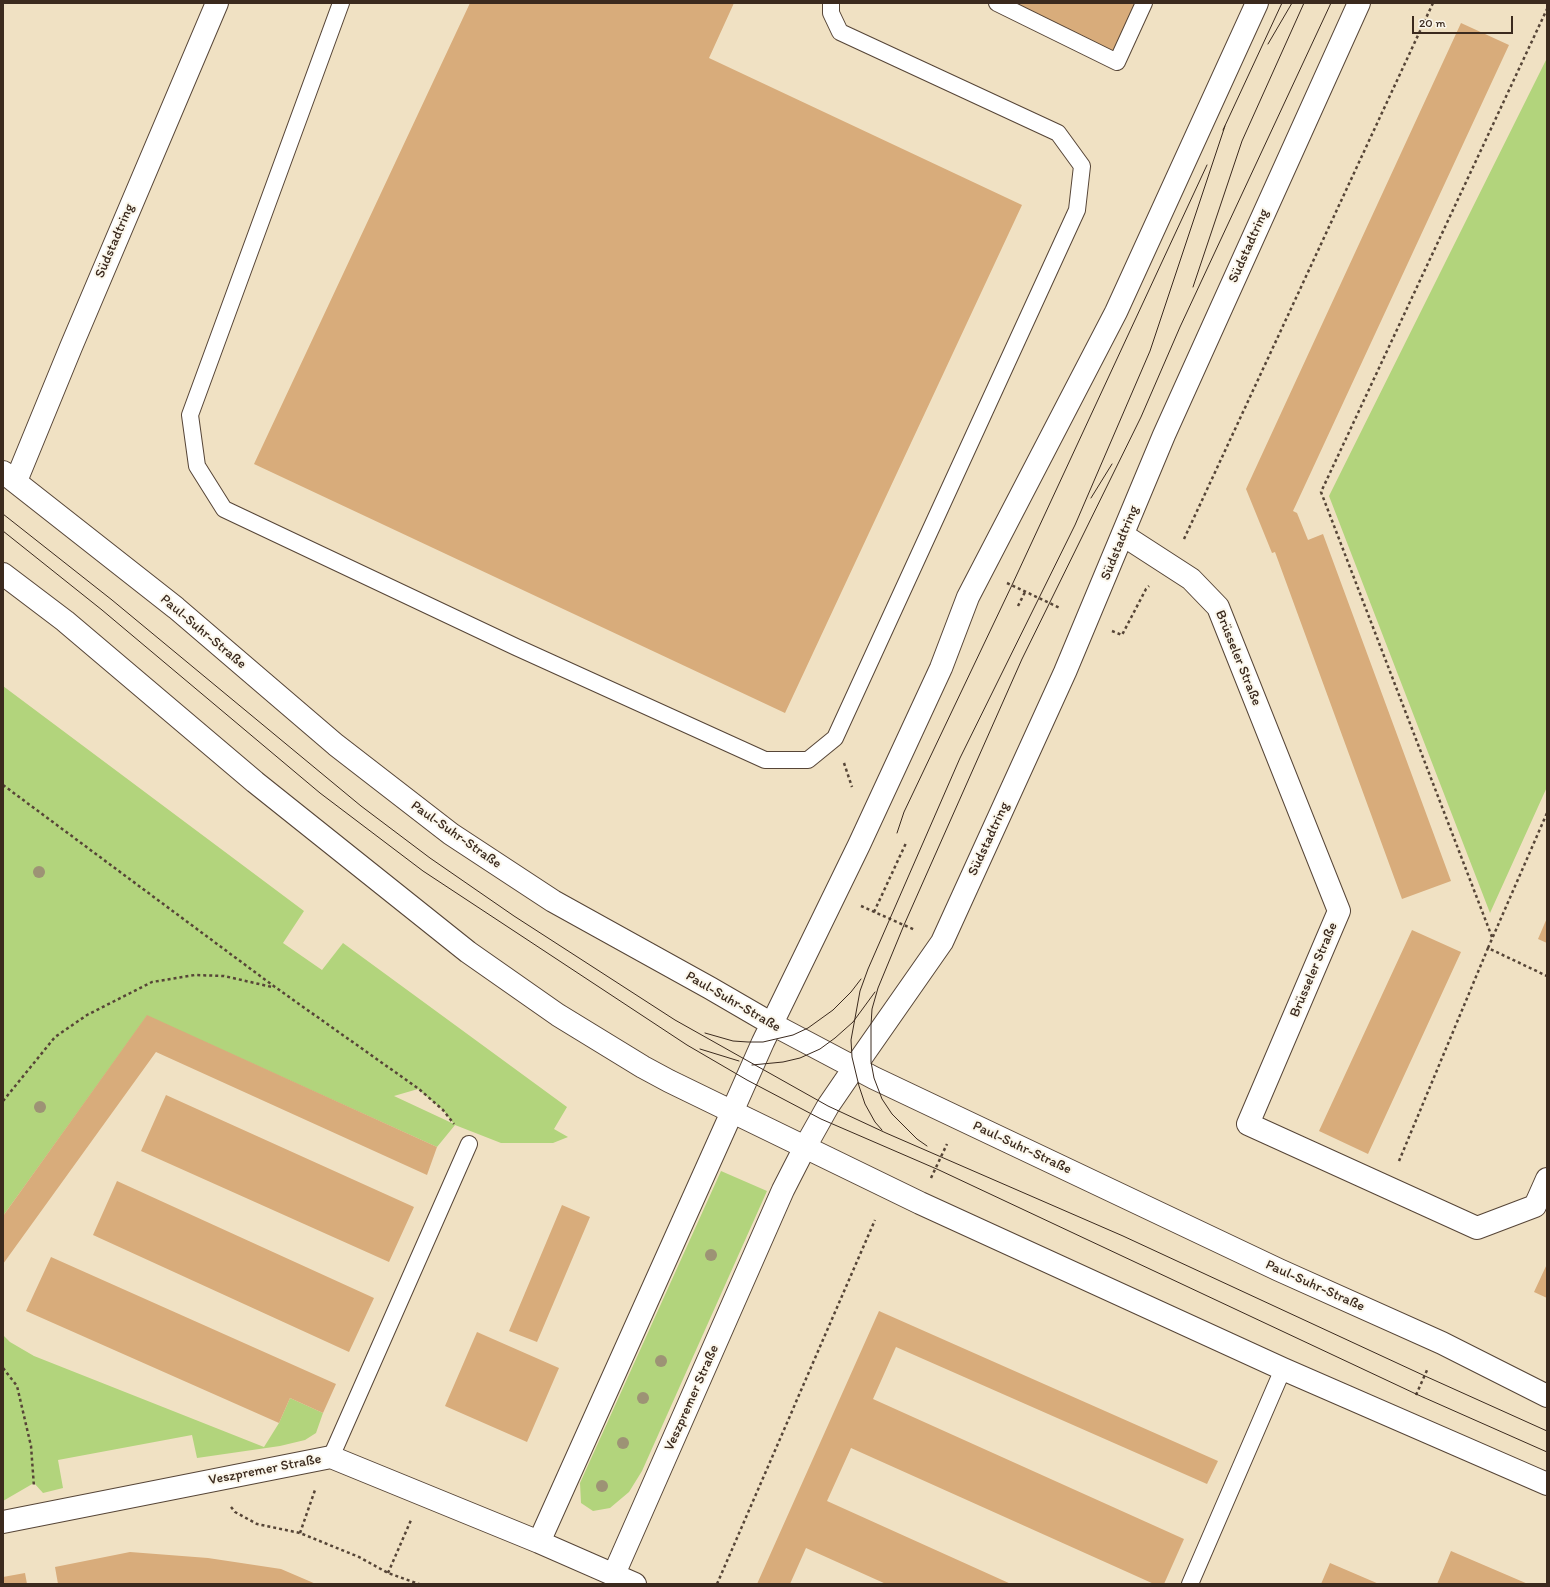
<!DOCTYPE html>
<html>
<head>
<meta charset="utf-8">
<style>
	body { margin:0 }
	#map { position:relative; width:1550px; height:1587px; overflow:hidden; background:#f0e1c3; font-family:Itim,sans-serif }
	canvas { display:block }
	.frame { position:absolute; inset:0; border:4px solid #3b2a1e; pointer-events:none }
	.scale { position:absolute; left:1412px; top:16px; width:101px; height:18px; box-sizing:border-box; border:2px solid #3b2a1e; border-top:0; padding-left:5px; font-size:12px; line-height:14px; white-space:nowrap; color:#3b2a1e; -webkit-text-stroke:3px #fbf7ec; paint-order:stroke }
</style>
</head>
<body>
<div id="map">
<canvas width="1550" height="1587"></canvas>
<div class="frame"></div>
<div class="scale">20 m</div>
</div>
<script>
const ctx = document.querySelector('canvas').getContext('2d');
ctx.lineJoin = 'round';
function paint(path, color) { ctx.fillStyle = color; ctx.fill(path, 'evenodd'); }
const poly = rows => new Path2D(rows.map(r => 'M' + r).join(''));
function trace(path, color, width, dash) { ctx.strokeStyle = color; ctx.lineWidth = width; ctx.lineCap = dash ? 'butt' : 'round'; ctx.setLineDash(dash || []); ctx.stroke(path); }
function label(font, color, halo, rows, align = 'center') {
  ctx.font = font + ' Itim,sans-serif'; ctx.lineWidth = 4; ctx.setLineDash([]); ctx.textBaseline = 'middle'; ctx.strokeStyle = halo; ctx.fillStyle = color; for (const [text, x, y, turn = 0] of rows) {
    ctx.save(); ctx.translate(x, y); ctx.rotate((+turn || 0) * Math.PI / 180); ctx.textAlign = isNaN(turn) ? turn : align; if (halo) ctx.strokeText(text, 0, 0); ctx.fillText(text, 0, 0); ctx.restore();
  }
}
const green = poly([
	[1547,58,1547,787,1490,913,1329,496],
	[3,686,304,911,283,943,322,970,343,943,567,1107,554,1129,568,1137,553,1143,501,1143,455,1125,437,1147,147,1016,3,1216],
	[418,1089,443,1110,454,1124,394,1096],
	[721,1171,767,1191,642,1471,629,1492,610,1508,593,1511,581,1503,580,1483],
	[3,1335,10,1342,34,1356,264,1447,279,1423,290,1398,323,1413,316,1433,305,1440,280,1446,197,1458,192,1435,58,1460,63,1488,43,1493,34,1483,3,1501]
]);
const building = poly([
	[470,3,734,3,709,58,1022,205,785,713,254,464],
	[1007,3,1137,3,1114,53],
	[1461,23,1509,45,1293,511,1297,513,1308,540,1323,534,1451,881,1402,899,1275,552,1272,553,1246,489],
	[1547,918,1547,943,1538,939],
	[1412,930,1461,952,1368,1154,1319,1131],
	[147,1015,437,1147,427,1175,156,1052,3,1264,3,1216],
	[166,1095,414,1207,389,1262,141,1151],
	[117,1181,374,1298,349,1352,93,1235],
	[562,1205,590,1217,537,1342,509,1331],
	[51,1257,336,1384,323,1413,290,1398,279,1423,26,1311],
	[1547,1264,1547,1298,1534,1292],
	[879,1311,1218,1461,1207,1484,896,1347,873,1399,1184,1539,1164,1584,1154,1584,851,1448,827,1501,1011,1584,886,1584,806,1548,790,1584,757,1584],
	[477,1332,559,1368,527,1442,445,1406],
	[1451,1551,1528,1584,1437,1584],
	[130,1552,208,1558,281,1569,316,1584,58,1584,55,1567],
	[1330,1563,1379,1584,1321,1584],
	[25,1573,27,1584,3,1584,3,1577]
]);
const path = poly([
	[1184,539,1433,3],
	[1007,583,1060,608],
	[1018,606,1025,592],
	[1112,631,1122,635,1146,589,1149,586],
	[844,763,852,787],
	[3,785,275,987,419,1089,443,1110,454,1124],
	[861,906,915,930],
	[874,912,906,843],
	[1492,937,1321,492,1547,9],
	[1488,948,1547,813],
	[3,1101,55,1037,87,1015,152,982,195,975,224,976,272,987],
	[1399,1161,1488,948,1547,976],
	[931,1178,947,1144],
	[3,1368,17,1386,31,1446,34,1487],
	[1416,1395,1428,1368],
	[231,1507,235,1512,257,1524,300,1533,359,1557,388,1573,419,1584],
	[300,1533,315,1490],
	[388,1573,411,1520],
	[717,1584,875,1220]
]);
const service = poly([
	[341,3,190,415,197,466,224,509,516,647,765,760,808,760,835,738,1077,210,1082,166,1058,133,840,32,831,13,831,3],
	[997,3,1117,62,1144,3],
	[331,1457,469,1144],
	[1190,1584,1283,1369]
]);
const minor = poly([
	[16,481,71,347,217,3],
	[1123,535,1191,579,1218,607,1339,911,1248,1124,1477,1228,1535,1206,1547,1179],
	[3,1522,331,1457,539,1542,635,1584],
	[539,1542,732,1112],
	[614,1574,783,1190,805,1147]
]);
const tertiary = poly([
	[3,472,176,608,336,745,451,834,553,901,710,988,772,1024,874,1078,1279,1270,1442,1343,1547,1396],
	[3,574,65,621,255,782,468,952,558,1015,643,1067,669,1081,920,1203,1283,1369,1547,1484],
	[732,1112,763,1042,859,845,941,668,968,597,1116,312,1257,3],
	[805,1147,828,1106,854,1068,942,942,1065,672,1164,435,1359,3]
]);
const tram = poly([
	[1268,44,1292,3],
	[1223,130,1282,3],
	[1193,287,1242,141,1304,3],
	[1091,498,1112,464],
	[3,514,112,600,361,806,430,858,514,916,675,1020,828,1106,886,1133,1123,1236,1425,1376,1547,1431],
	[3,531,102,610,320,793,423,871,687,1045,747,1080,821,1119,939,1170,1416,1394,1547,1452],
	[897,833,904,812,1012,585,1207,165],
	[705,1033,733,1041,748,1042,763,1042,793,1035,808,1028,833,1010,851,992,861,979],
	[700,1049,739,1061],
	[752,1065,783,1062,800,1058,820,1049,835,1038,853,1022,875,992],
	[882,1130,875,1122,865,1104,859,1086,852,1057,851,1040,860,991,868,969,960,758,1075,525,1150,351,1225,126],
	[927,1146,917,1139,892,1114,882,1099,874,1078,871,1062,871,1025,872,1009,878,988,904,925,1022,659,1141,417,1180,327,1331,3]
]);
const trees = [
	[39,872],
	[40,1107],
	[711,1255],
	[661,1361],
	[643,1398],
	[623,1443],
	[602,1486]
];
const streetNames = [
	["Südstadtring",115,241,-67],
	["Südstadtring",1249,246,-66],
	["Südstadtring",1120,543,-68],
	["Paul-Suhr-Straße",203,632,40],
	["Brüsseler Straße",1238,658,68],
	["Paul-Suhr-Straße",456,835,35],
	["Südstadtring",989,839,-65],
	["Brüsseler Straße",1314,970,-67],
	["Paul-Suhr-Straße",733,1002,30],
	["Paul-Suhr-Straße",1022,1148,25],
	["Paul-Suhr-Straße",1315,1286,24],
	["Veszpremer Straße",692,1398,-66],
	["Veszpremer Straße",265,1470,-11]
];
paint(green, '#b2d47c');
paint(building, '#d8ac7b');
trace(service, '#564537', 18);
trace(minor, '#564537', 24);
trace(tertiary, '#564537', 24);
trace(path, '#564537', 2.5, [3, 3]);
trace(service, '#fff', 16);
trace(minor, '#fff', 22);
trace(tertiary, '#fff', 22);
trace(tram, '#3b2a1e', 1);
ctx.fillStyle = '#9d9375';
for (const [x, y] of trees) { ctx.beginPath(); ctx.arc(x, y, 6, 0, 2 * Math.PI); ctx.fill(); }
label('14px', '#3b2a1e', '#fbf7ec', streetNames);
</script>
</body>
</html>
